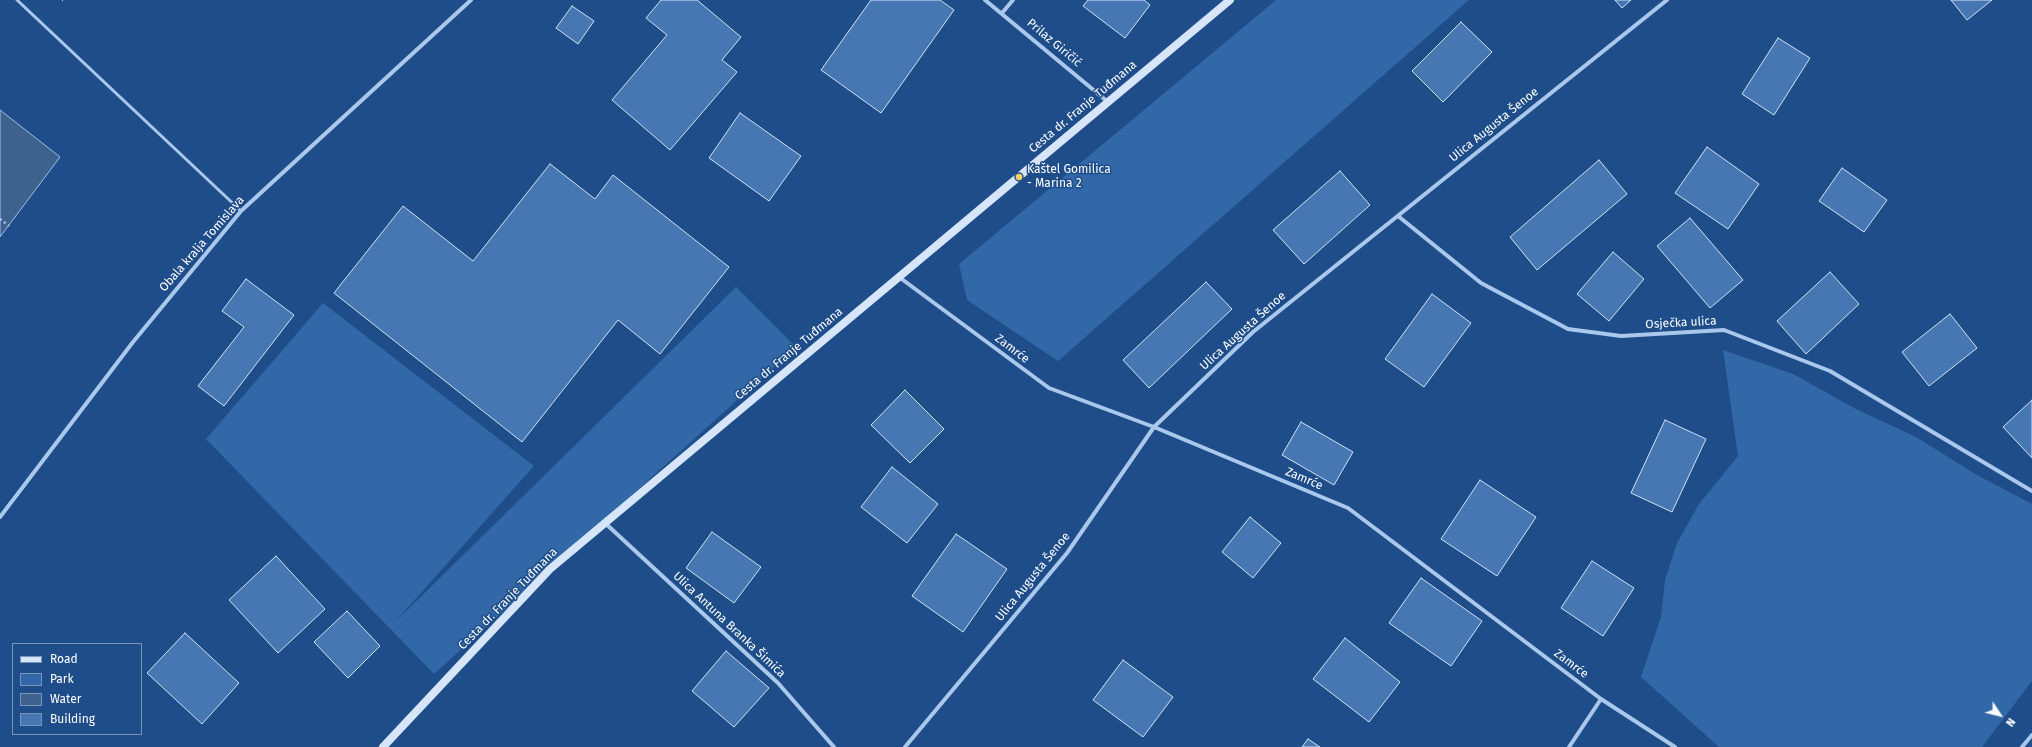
<!DOCTYPE html>
<html>
<head>
<meta charset="utf-8">
<style>
	body { margin:0 }
	#map { position:relative; width:2032px; height:747px; overflow:hidden; background:#1e4d8a; font-family:"Fira Sans",sans-serif }
	canvas { display:block }
	.legend { position:absolute; left:12px; top:643px; width:130px; height:92px; box-sizing:border-box; background:#1e4d8a; border:1px solid #7894b9; margin:0; padding:5px 7px; list-style:none; font-size:12px; color:#fff }
	.legend li { display:flex; align-items:center; gap:8px; height:20px }
	.legend b { width:20px; border:1px solid #7894b9 }
	.north { position:absolute; left:1980px; top:695px; width:40px; height:40px; -webkit-text-stroke:3px #1e4d8a; paint-order:stroke; rotate:125deg; font-size:11px; font-weight:700; line-height:16px; text-align:center; color:#fff }
	.north::after { content:''; display:block; margin:auto; width:14px; height:18px; background:#fff; clip-path:polygon(50% 0,100% 100%,50% 72%,0 100%) }
</style>
</head>
<body>
<div id="map">
<canvas width="2032" height="747"></canvas>
<ul class="legend">
<li><b style="height:5px;background:#d6e5f9"></b>Road</li>
<li><b style="height:11px;background:#3267a8"></b>Park</li>
<li><b style="height:11px;background:#3e618d"></b>Water</li>
<li><b style="height:11px;background:#4777b2"></b>Building</li>
</ul>
<div class="north">N</div>
</div>
<script>
const ctx = document.querySelector('canvas').getContext('2d');
ctx.lineJoin = 'round';
function paint(path, color) { ctx.fillStyle = color; ctx.fill(path, 'evenodd'); }
const poly = rows => new Path2D(rows.map(r => 'M' + r).join(''));
function trace(path, color, width, dash) { ctx.strokeStyle = color; ctx.lineWidth = width; ctx.lineCap = dash ? 'butt' : 'round'; ctx.setLineDash(dash || []); ctx.stroke(path); }
function label(font, color, halo, rows, align = 'center') {
  ctx.font = font + ' "Fira Sans",sans-serif'; ctx.lineWidth = 3; ctx.setLineDash([]); ctx.textBaseline = 'middle'; ctx.strokeStyle = halo; ctx.fillStyle = color; for (const [text, x, y, turn = 0] of rows) {
    ctx.save(); ctx.translate(x, y); ctx.rotate((+turn || 0) * Math.PI / 180); ctx.textAlign = isNaN(turn) ? turn : align; if (halo) ctx.strokeText(text, 0, 0); ctx.fillText(text, 0, 0); ctx.restore();
  }
}
const green = poly([
	[1276,0,1469,0,1058,361,967,300,959,264],
	[736,287,796,347,434,674,206,439,323,303,534,466,396,621],
	[1723,350,1793,374,1856,409,1916,437,1977,475,2032,504,2032,681,1982,747,1719,747,1641,677,1661,617,1665,580,1677,543,1699,504,1738,456]
]);
const water = poly([
	[0,110,60,157,0,237,0,110]
]);
const building = poly([
	[661,0,697,0,741,37,722,60,737,72,670,150,612,100,667,35,646,18,661,0],
	[871,0,940,0,954,10,881,113,821,70,871,0],
	[1088,0,1144,0,1150,5,1125,38,1083,6,1088,0],
	[1615,0,1631,0,1622,8,1615,0],
	[1951,0,1992,0,1967,20,1951,0],
	[572,6,594,21,578,44,556,28,572,6],
	[1461,22,1492,52,1443,102,1412,71,1461,22],
	[1778,38,1810,58,1774,115,1742,94,1778,38],
	[740,113,801,156,769,201,709,158,740,113],
	[1707,147,1759,184,1728,229,1675,193,1707,147],
	[1599,160,1627,194,1537,270,1510,237,1599,160],
	[550,164,595,199,613,175,729,267,660,354,618,320,522,442,334,293,403,206,473,261,550,164],
	[1842,168,1887,200,1864,232,1819,201,1842,168],
	[1340,171,1370,205,1304,264,1273,230,1340,171],
	[1690,218,1743,280,1710,308,1657,246,1690,218],
	[1613,252,1644,279,1609,321,1577,294,1613,252],
	[1830,272,1859,304,1806,354,1777,321,1830,272],
	[246,279,294,315,224,406,198,386,244,327,222,311,246,279],
	[1206,282,1232,309,1149,388,1123,360,1206,282],
	[1432,294,1471,323,1424,387,1385,359,1432,294],
	[1950,314,1977,348,1929,386,1902,352,1950,314],
	[905,390,944,429,910,463,871,425,905,390],
	[2032,400,2032,458,2003,427,2032,400],
	[1665,420,1706,439,1672,512,1631,493,1665,420],
	[1301,422,1353,452,1334,485,1282,455,1301,422],
	[892,467,938,504,907,543,861,507,892,467],
	[1480,480,1536,517,1497,576,1441,539,1480,480],
	[1250,517,1281,543,1253,578,1222,552,1250,517],
	[712,532,761,567,734,603,686,568,712,532],
	[956,534,1007,569,963,632,912,596,956,534],
	[276,556,325,609,278,653,229,600,276,556],
	[1592,561,1634,588,1603,636,1561,608,1592,561],
	[1421,578,1482,621,1451,666,1389,623,1421,578],
	[347,611,380,646,348,678,314,642,347,611],
	[185,633,239,683,202,724,147,673,185,633],
	[1345,638,1400,682,1369,722,1313,679,1345,638],
	[726,651,769,688,734,727,692,691,726,651],
	[1123,660,1173,697,1143,737,1093,700,1123,660],
	[1308,739,1320,747,1302,747,1308,739]
]);
const path = poly([
	[62,0,63,0],
	[0,219,9,226]
]);
const lane = poly([
	[17,0,241,211]
]);
const street = poly([
	[985,0,1108,102],
	[1002,13,1013,0],
	[1398,216,1481,283,1568,329,1621,336,1724,330,1830,371,2032,491],
	[899,277,1049,388,1154,427,1348,508,1601,699,1675,747],
	[0,517,133,342,241,211,471,0],
	[605,523,778,683,834,747],
	[905,747,1067,553,1154,427,1253,332,1667,0],
	[1569,747,1601,699],
	[2022,747,2032,735]
]);
const secondary = poly([
	[383,747,550,569,1230,0]
]);
const markers = [
	[1019,177,4,"#fad069"]
];
const streetNames = [
	["Prilaz Giričić",1054,43,40],
	["Cesta dr. Franje Tuđmana",1083,107,-40],
	["Ulica Augusta Šenoe",1494,125,-39],
	["Obala kralja Tomislava",202,244,-49],
	["Osječka ulica",1681,323,-3],
	["Ulica Augusta Šenoe",1243,331,-42],
	["Zamrće",1012,349,37],
	["Cesta dr. Franje Tuđmana",789,354,-40],
	["Zamrće",1304,479,23],
	["Ulica Augusta Šenoe",1033,577,-51],
	["Cesta dr. Franje Tuđmana",508,599,-46],
	["Ulica Antuna Branka Šimića",729,625,43],
	["Zamrće",1571,664,37]
];
const poiNames = [
	["Kaštel Gomilica",1027,170],
	["- Marina 2",1027,184]
];
paint(green, '#3267a8');
paint(water, '#3e618d');
trace(water, '#9dc2ed', 1);
paint(building, '#4777b2');
trace(building, '#cfe2f9', 1);
trace(path, '#aac7ec', 2.5, [2, 3]);
trace(lane, '#aac7ec', 3);
trace(street, '#aac7ec', 4);
trace(secondary, '#d6e5f9', 8);
for (const [x, y, r, color] of markers) { const dot = new Path2D(); dot.arc(x, y, r, 0, 2 * Math.PI); ctx.fillStyle = color; ctx.fill(dot); trace(dot, '#1e4d8a', 1.5); }
label('12px', '#fff', '#1e4d8a', streetNames);
label('12px', '#fff', '#1e4d8a', poiNames, 'left');
</script>
</body>
</html>
